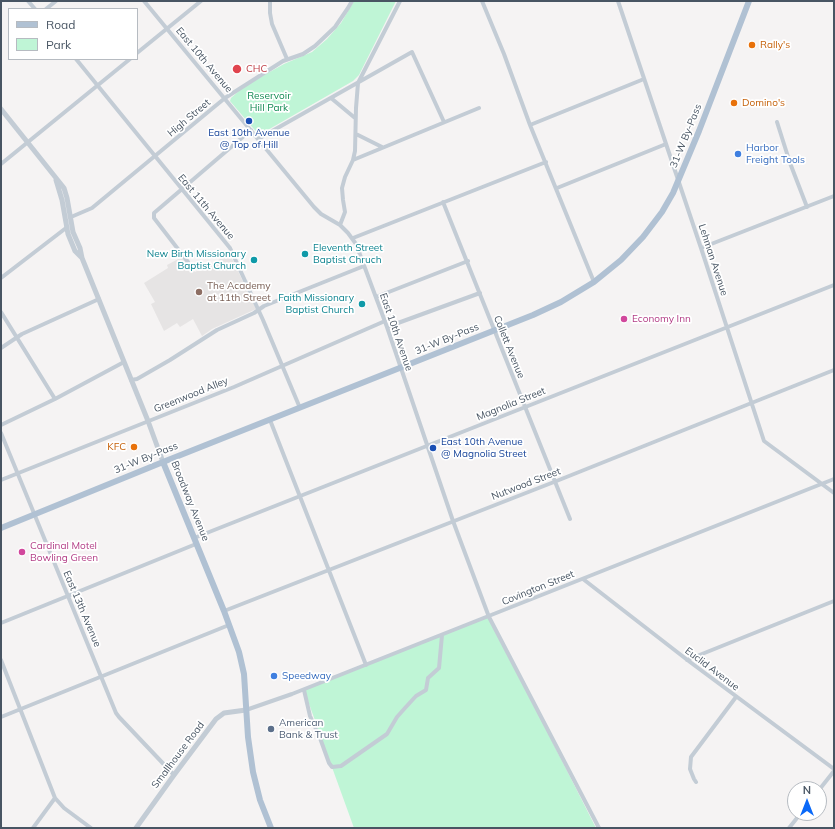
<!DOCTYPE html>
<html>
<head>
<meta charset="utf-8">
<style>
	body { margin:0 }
	#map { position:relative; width:835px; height:829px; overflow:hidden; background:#f5f3f3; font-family:Mulish,sans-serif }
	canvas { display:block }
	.frame { position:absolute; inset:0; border:2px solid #485563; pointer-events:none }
	.legend { position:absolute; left:8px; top:8px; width:130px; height:52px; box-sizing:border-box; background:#fff; border:1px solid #b6bbc1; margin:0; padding:5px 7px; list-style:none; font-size:12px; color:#485563 }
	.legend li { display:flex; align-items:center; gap:8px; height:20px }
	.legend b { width:20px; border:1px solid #b6bbc1 }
	.north { position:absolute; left:787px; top:781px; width:40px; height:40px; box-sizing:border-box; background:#fff; border:1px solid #b6bbc1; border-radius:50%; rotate:0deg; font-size:11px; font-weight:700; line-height:16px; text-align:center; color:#485563 }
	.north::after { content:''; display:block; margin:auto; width:14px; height:18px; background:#0a69f8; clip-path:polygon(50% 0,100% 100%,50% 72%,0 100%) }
</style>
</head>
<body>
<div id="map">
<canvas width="835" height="829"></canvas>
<div class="frame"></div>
<ul class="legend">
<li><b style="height:5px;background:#b0c1d3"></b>Road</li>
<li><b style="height:11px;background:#bff5d6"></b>Park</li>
</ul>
<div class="north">N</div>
</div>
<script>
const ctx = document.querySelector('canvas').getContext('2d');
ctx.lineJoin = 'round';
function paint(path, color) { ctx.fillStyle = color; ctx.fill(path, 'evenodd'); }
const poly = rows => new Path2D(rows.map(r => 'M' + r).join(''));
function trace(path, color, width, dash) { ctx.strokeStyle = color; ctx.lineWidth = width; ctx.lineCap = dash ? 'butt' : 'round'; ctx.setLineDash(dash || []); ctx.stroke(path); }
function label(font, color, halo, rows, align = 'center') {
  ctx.font = font + ' Mulish,sans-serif'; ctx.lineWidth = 3.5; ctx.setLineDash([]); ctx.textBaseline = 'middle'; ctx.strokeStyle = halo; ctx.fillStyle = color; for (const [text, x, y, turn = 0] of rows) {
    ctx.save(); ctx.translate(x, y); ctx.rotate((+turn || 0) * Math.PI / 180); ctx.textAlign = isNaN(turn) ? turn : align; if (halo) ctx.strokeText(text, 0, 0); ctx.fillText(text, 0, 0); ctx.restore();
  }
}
const education = poly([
	[230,254,256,309,212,329,202,336,193,319,180,327,177,323,164,331,151,304,155,302,144,283,168,268,167,265,182,257,195,272]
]);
const green = poly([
	[354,1,396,1,359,75,353,81,259,135,230,101,231,98,240,90,259,78,284,64,312,52,327,39,341,23],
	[489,617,596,828,354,828,304,690]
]);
const minor = poly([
	[28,1,35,9],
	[144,1,314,207,321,214,340,225,348,233,356,244,387,327,453,521,489,617,599,828],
	[270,1,270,13,272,24,287,59],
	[482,1,504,54,530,125,594,282],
	[618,1,701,248,764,441,834,493],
	[46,9,56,1],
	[137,53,201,1],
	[76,59,230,248,263,320,300,408],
	[331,98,355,118],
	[777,122,790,163,807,207],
	[530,125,644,79],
	[356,134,382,147],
	[258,139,412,52,444,122],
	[353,160,479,108],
	[1,164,130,59],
	[557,188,666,144],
	[443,202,570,519],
	[71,217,92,208,225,98,283,61,303,54,315,46,335,27,348,8,352,1],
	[340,225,345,212,343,200,342,188,345,177,353,160,355,151,356,108,358,83,400,1],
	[353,238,546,162],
	[701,248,834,196],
	[188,262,154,218,154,213,251,130],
	[1,278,66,228],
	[376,297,468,261],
	[1,312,55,399],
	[387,327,480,293],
	[1,348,22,334,99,299],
	[131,380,137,379,170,360,217,330,254,313,264,306,364,266],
	[270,420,366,665],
	[1,425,55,399,124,362],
	[1,433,116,713,119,717,174,775],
	[1,480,234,387,385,321],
	[194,538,834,285],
	[583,579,690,662,834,769],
	[224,611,554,482,834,370],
	[1,623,196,544],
	[1,660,55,798,64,808,91,828],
	[687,660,834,601],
	[304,690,310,716,320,738,329,763,332,767,341,766,387,734,397,717,405,708,416,696,426,690,428,678,439,668,442,635],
	[246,710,292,694,834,479],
	[1,717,229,625],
	[696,782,694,779,690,769,691,757,736,697],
	[819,790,834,771],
	[33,828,55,798],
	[789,828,801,813]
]);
const tertiary = poly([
	[1,109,64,188,67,198,73,232,80,248,82,258,148,421,163,462],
	[56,180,62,200,68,234,75,251,81,257],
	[136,828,174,775,216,719,224,713,246,710]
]);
const primary = poly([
	[163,462,224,611,239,652,244,674,248,737,253,772,260,800,271,828],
	[1,528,163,462,533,315,561,302,594,282,621,260,643,237,662,212,673,193,699,131,749,1]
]);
const markers = [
	[752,45,4,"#e8710a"],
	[237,69,5,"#e0444e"],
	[734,103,4,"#e8710a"],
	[249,121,4,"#1a4fb4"],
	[738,154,4,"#3f7fe0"],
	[305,254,4,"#0f9aa8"],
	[254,260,4,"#0f9aa8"],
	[199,292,4,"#8d6e63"],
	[362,304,4,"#0f9aa8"],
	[624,319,4,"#d1479c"],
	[134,447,4,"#e8710a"],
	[433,448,4,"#1a4fb4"],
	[22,552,4,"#d1479c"],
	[274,676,4,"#3f7fe0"],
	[271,729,4,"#5c6f8a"]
];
const foodNames = [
	["Rally's",760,45],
	["Domino's",742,103],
	["KFC",126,447,"right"]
];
const streetNames = [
	["East 10th Avenue",204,60,50],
	["High Street",189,118,-40],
	["31-W By-Pass",686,136,-68],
	["East 11th Avenue",206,207,50],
	["Lehman Avenue",713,260,72],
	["East 10th Avenue",396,332,71],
	["31-W By-Pass",447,339,-22],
	["Collett Avenue",509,347,68],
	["Greenwood Alley",191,395,-22],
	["Magnolia Street",511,404,-22],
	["31-W By-Pass",146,458,-22],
	["Nutwood Street",526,484,-21],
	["Broadway Avenue",190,501,68],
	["Covington Street",538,588,-22],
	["East 13th Avenue",82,609,67],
	["Euclid Avenue",712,669,37],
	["Smallhouse Road",178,755,-53]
];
const healthNames = [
	["CHC",246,69]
];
const parkNames = [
	["Reservoir",269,96],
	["Hill Park",269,108]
];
const transitNames = [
	["East 10th Avenue",249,133],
	["@ Top of Hill",249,145],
	["East 10th Avenue",441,442,"left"],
	["@ Magnolia Street",441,454,"left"]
];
const shopNames = [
	["Harbor",746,148],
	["Freight Tools",746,160],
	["Speedway",282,676]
];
const cultureNames = [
	["Eleventh Street",313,248,"left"],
	["Baptist Chruch",313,260,"left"],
	["New Birth Missionary",246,254],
	["Baptist Church",246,266],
	["Faith Missionary",354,298],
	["Baptist Church",354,310]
];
const educationNames = [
	["The Academy",207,286],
	["at 11th Street",207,298]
];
const hotelNames = [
	["Economy Inn",632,319],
	["Cardinal Motel",30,546],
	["Bowling Green",30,558]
];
const serviceNames = [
	["American",279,723],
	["Bank & Trust",279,735]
];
paint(education, '#e6e4e4');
paint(green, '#bff5d6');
trace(minor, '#c3ccd5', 4);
trace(tertiary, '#c3ccd5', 5);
trace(primary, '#b0c1d3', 6);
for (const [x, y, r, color] of markers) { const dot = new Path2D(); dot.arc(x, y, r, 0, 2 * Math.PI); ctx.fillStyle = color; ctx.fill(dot); trace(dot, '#fff', 1.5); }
label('10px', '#c56008', '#fff', foodNames, 'left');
label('10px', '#485563', '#fff', streetNames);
label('10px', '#be3a42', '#fff', healthNames, 'left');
label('10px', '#0e8850', '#fff', parkNames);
label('10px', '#164399', '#fff', transitNames);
label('10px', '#366cbe', '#fff', shopNames, 'left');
label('10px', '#0d838f', '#fff', cultureNames, 'right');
label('10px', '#785e54', '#fff', educationNames, 'left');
label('10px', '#b23c85', '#fff', hotelNames, 'left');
label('10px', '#4e5e75', '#fff', serviceNames, 'left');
</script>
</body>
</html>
